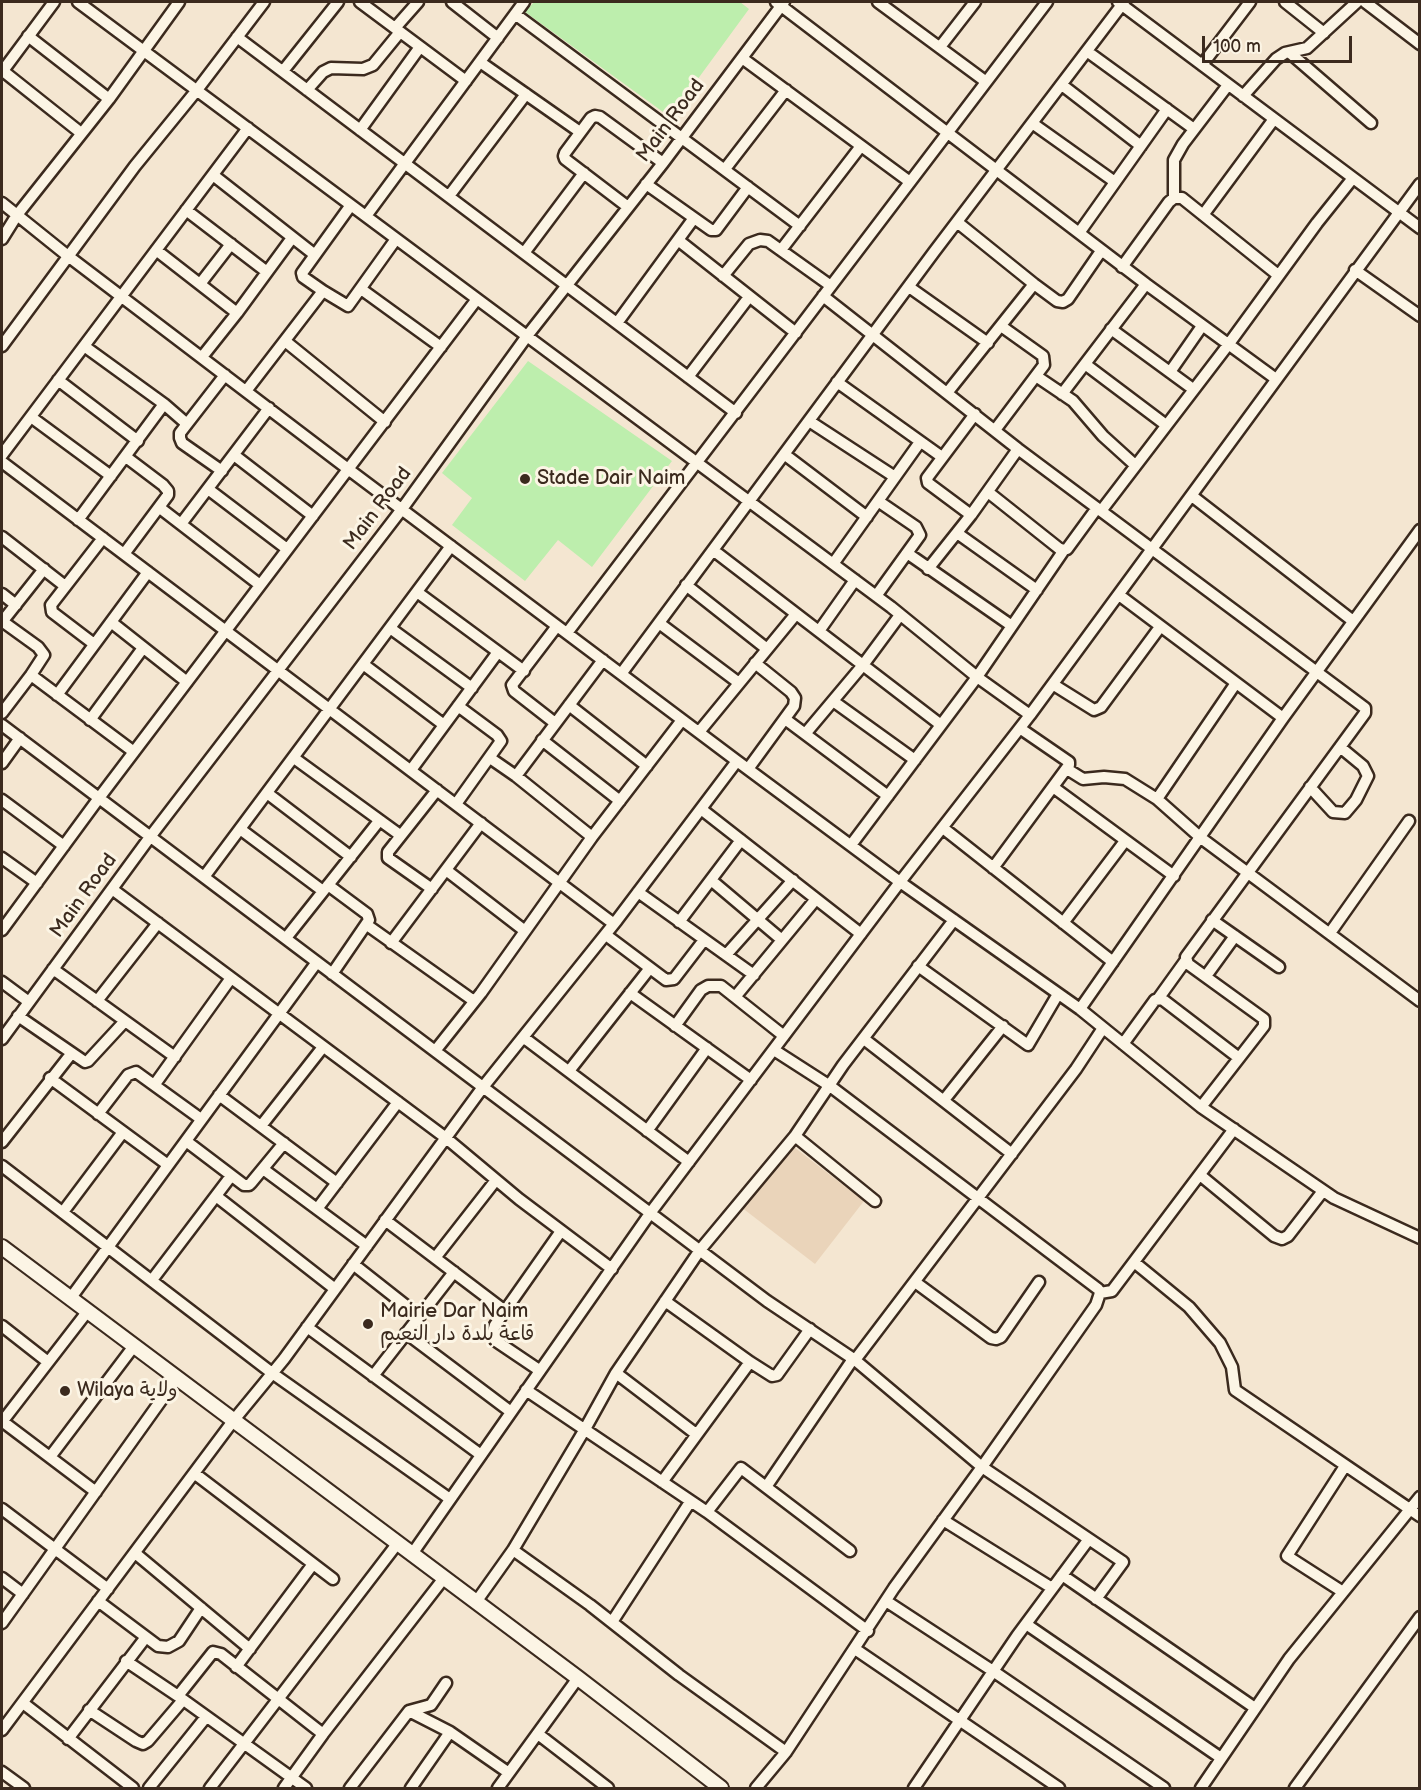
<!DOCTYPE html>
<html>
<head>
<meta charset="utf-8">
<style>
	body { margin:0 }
	#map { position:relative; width:1421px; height:1790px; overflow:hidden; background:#f4e6d1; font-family:"Balsamiq Sans",sans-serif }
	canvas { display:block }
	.frame { position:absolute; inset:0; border:3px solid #3b2a1e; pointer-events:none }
	.scale { position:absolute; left:1202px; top:36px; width:150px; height:27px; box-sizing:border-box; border:3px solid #3b2a1e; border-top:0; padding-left:8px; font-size:18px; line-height:21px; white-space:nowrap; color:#3b2a1e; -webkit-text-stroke:4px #fcf5e5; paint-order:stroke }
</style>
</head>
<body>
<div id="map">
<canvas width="1421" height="1790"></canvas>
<div class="frame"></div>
<div class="scale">100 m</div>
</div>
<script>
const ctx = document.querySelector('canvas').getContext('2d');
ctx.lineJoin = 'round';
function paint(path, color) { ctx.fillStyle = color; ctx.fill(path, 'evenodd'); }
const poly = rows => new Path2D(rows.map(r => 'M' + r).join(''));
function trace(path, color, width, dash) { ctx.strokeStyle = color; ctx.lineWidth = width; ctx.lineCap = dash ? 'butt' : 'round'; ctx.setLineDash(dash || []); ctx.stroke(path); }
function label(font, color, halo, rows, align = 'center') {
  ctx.font = font + ' "Balsamiq Sans","Playpen Sans Arabic",sans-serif'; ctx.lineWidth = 6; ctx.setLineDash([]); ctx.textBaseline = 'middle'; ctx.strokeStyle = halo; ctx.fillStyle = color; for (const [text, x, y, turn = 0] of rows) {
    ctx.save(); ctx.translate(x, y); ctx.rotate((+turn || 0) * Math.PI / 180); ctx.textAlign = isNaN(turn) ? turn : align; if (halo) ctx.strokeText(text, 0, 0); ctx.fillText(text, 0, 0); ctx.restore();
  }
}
const built = poly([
	[790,1144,864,1201,815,1264,741,1207]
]);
const green = poly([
	[534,2,740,2,749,9,670,117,525,12],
	[528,361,672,461,592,567,558,540,525,581,452,525,472,498,442,473]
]);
const street = poly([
	[78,2,891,607,977,677,1030,715,900,882,651,1212,412,1554],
	[360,2,466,81],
	[452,2,498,38],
	[776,2,1146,284],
	[878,2,985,81],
	[1118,2,1420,228],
	[1285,2,1324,33],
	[1365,2,1420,44],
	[515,14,800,226],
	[395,28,418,2],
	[28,36,109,99],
	[237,37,736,413],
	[940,47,975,2],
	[1088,52,1194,129],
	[1290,53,1371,123],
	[742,58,910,182],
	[480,62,580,132],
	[1202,65,1250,2],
	[3,71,81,133],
	[283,71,338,2],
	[2,72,54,2],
	[1062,85,1141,146],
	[307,90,323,72,331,68,363,69,373,65,400,32],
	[1243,96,1276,59,1285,53,1307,48,1357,2],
	[1032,123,1115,182],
	[360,130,420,47],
	[725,169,786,90],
	[213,175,315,255],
	[646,184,711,230,716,230,748,187],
	[449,196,526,94],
	[1174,198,1174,160,1183,144,1228,85],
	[2,203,68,256,348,469,737,761,900,882,1080,1009],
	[628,207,565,159,564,156,565,153,591,118,595,116,600,117,663,163],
	[186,210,267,272],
	[1203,215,1274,119],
	[366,216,524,2],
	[957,222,1034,284,1057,301,1063,302,1068,299,1101,251],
	[1079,233,1167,109],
	[2,239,17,215,109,99,179,2],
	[678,240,796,333],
	[156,250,237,313],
	[781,250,861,146],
	[524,253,584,173],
	[1122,267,1169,202,1174,198,1182,198,1278,275],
	[1355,270,1420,316],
	[723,276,749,244,760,240,768,241,831,286],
	[200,284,231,244],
	[909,287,988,343],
	[361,289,441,347],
	[323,291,348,306,396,239],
	[823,296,1018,449,1365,708,1365,713,1186,957,1188,964,1264,1019,1264,1026,1201,1107],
	[617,323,694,218],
	[1111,329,1193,389],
	[285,341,385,422],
	[2,346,135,166,197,90,264,2],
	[84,346,164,404,187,424],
	[202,357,237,313,292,238],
	[1085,364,1166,425],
	[1170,372,1202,326],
	[1036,376,1073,401,1103,436,1135,465],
	[688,377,749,297],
	[58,380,138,441],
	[837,382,942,457],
	[246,391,323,291,303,277,302,273,351,205],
	[947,393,1034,284],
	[1062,394,1146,284,1276,379],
	[31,417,111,476],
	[809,421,895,477],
	[995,430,1044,365,1043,356,1001,326],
	[784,454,867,517],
	[2,455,248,128],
	[234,455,313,516],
	[2,462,614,924],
	[222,471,182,443,180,438,180,433,187,424,225,375],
	[208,489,287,549],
	[988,492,1061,550,1067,549,1097,508],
	[1192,496,1353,621],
	[160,508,260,585],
	[1101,511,1228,345,1317,223,1353,178],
	[971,515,928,483,927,478,975,414],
	[78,520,164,404],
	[181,524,269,408],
	[1420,530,1283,718,1080,1009,1201,1107,1334,1198,1420,1238],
	[957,533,1037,590],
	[2,537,65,586],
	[713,550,941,725],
	[907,553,1012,626],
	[124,554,168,495,168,491,163,485,126,457],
	[833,564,920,442],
	[928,569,971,515,1018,449],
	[686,585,767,649],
	[417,592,524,671],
	[2,594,16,605],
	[1119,595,1283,718],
	[876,596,920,535,916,527,878,501],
	[2,622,44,569],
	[111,622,187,682],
	[659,623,739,683],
	[390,628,472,688],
	[819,631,855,580],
	[567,633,1047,2],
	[94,644,52,612,51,605,103,538],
	[363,664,444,725],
	[621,674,934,252,1124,2],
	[31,675,134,752],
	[1054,685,1094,710,1101,707,1160,627],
	[57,695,148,572],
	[833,701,915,760],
	[569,705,647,766],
	[2,713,31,675,44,655,38,647,2,621],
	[1030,715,1420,184],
	[785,719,888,796],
	[90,720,143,648],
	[555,723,514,691,512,685,557,626],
	[2,725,767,1301,855,1360,982,1467,1123,1562,1096,1599],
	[699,732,796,614],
	[805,734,863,665,900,615],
	[542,740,620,801],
	[294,758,400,835],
	[490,758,516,776,592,837],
	[2,763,20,738],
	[748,769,794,706,795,698,791,692,755,663],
	[1067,769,1083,779,1104,777,1125,779,1157,799,1201,838,1420,1001],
	[411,770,498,652],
	[516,776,603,660],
	[1053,787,1174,876],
	[1310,787,1333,812,1345,813,1356,800,1368,776,1363,766,1340,747],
	[267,793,351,857],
	[1157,799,1236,683],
	[2,800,64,846],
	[456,804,501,741,497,735,458,706],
	[701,809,861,934],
	[943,828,1113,962],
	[240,829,323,891],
	[851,845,977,677,1064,550],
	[2,858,37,883],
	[993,868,1069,765,1069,762,1021,729],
	[446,870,525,931],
	[204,877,451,546],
	[711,880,782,940],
	[328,885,367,914,369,920,332,974],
	[112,889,446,1138,519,1199,612,1269],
	[432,889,388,858,388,852,437,790],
	[638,892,754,975],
	[1212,920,1279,967],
	[679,922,741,840],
	[1063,923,1125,841],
	[367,925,474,1001],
	[2,930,99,798,477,299],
	[1330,933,1409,821],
	[606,935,666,980,674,979,704,940],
	[286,938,379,821],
	[391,943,481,823],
	[726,955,793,880],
	[918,966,1028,1045,1058,994],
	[53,969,175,1057],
	[1206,976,1235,936],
	[2,982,29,1002],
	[630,993,751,1080],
	[735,997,816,899],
	[1158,999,1186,960],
	[97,1001,158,923],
	[18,1016,85,1062,88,1061,125,1021],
	[675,1026,701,990,708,986,721,986,784,1036],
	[523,1037,689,1162],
	[2,1039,150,837,402,509,527,336,663,163,784,2],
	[864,1039,1012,1154],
	[1123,1044,1155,1000,1162,999,1239,1058],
	[435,1051,481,993,592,837,682,720],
	[569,1071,650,968],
	[50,1078,168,1165],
	[155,1084,231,978],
	[219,1095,337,1183],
	[944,1100,1003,1026],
	[98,1114,128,1075,136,1072,201,1119],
	[261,1126,323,1047],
	[647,1131,707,1048],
	[795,1136,875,1201],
	[186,1141,244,1185,249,1185,251,1183,284,1143],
	[2,1142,71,1054],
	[2,1166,272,1373,450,1499],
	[263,1169,367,1246],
	[1200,1175,1274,1236,1282,1239,1288,1236,1323,1191],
	[216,1196,335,1289],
	[317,1209,398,1102],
	[63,1212,123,1132],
	[385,1220,505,1311],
	[435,1258,496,1180],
	[1134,1262,1189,1307,1220,1343,1232,1367,1235,1390,1420,1516],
	[353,1264,419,1316],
	[152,1280,231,1176],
	[915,1282,991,1338,996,1339,1001,1337,1039,1282],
	[1100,1293,1112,1291,1234,1129],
	[70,1299,317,962],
	[665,1301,750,1362,772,1376,777,1375,810,1329],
	[2,1326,48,1362],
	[307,1327,481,1455],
	[406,1333,511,1412],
	[855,1360,1076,1069,1103,1028],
	[539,1370,496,1341,492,1335,495,1325,561,1231],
	[616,1373,696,1434],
	[373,1376,454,1272],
	[526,1390,707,1512,868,1631],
	[2,1421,96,1492],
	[2,1422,87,1312],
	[50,1457,134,1346],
	[194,1473,333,1579],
	[662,1482,750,1362],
	[766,1487,853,1359],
	[2,1509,108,1589],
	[707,1512,741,1468,850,1551],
	[943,1520,1052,1588],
	[513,1550,590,1605,679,1675,786,1752],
	[135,1553,250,1649],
	[1062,1575,1255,1708],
	[2,1578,23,1594],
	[1343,1592,1287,1556,1345,1466],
	[98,1601,158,1646,168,1647,179,1641,201,1608],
	[886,1601,993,1671,1164,1788],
	[476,1602,513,1550,585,1429,616,1373,700,1250,795,1136,843,1065,954,920],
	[612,1622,690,1502],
	[2,1623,177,1378],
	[1026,1624,1221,1758],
	[855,1649,1059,1788],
	[126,1661,178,1696,306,1788],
	[236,1667,313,1564],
	[178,1696,213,1652,221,1654,323,1734],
	[23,1703,133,1788],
	[89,1710,136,1741,143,1744,148,1741,183,1700],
	[409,1711,450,1732,509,1773],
	[2,1730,233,1421,284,1359,483,1087,617,920,737,761],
	[538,1734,608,1788],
	[68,1739,146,1637],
	[2,1772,24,1788],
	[149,1788,206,1717],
	[210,1788,397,1544],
	[284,1788,323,1734,444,1578],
	[350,1788,409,1711,431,1705,446,1683],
	[411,1788,450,1732],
	[498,1788,578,1678],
	[756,1788,786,1752,894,1588,982,1467,1096,1305,1100,1293,1098,1289,830,1086,774,1050],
	[914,1788,1017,1636,1089,1539],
	[1201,1788,1289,1659,1420,1497],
	[1295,1788,1420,1617]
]);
const secondary = poly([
	[2,1247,578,1678,721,1788]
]);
const markers = [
	[525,479,6,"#3b2a1e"],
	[368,1324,6,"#3b2a1e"],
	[65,1391,6,"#3b2a1e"]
];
const streetNames = [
	["Main Road",671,121,-53],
	["Main Road",378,509,-53],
	["Main Road",84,896,-54]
];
const poiNames = [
	["Stade Dair Naim",537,479],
	["Mairie Dar Naim",380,1312],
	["قاعة بلدة دار النعيم",380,1335],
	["Wilaya ولاية",77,1391]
];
paint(built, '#ead4ba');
paint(green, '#bdeead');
trace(street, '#3b2a1e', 15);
trace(secondary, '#3b2a1e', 18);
trace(street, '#fcf5e5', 10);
trace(secondary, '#fcf5e5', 14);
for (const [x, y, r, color] of markers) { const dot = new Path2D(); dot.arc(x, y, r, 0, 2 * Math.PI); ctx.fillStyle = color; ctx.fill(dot); trace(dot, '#fcf5e5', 2); }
label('20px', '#3b2a1e', '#fcf5e5', streetNames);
label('20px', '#3b2a1e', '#fcf5e5', poiNames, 'left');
</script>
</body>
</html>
